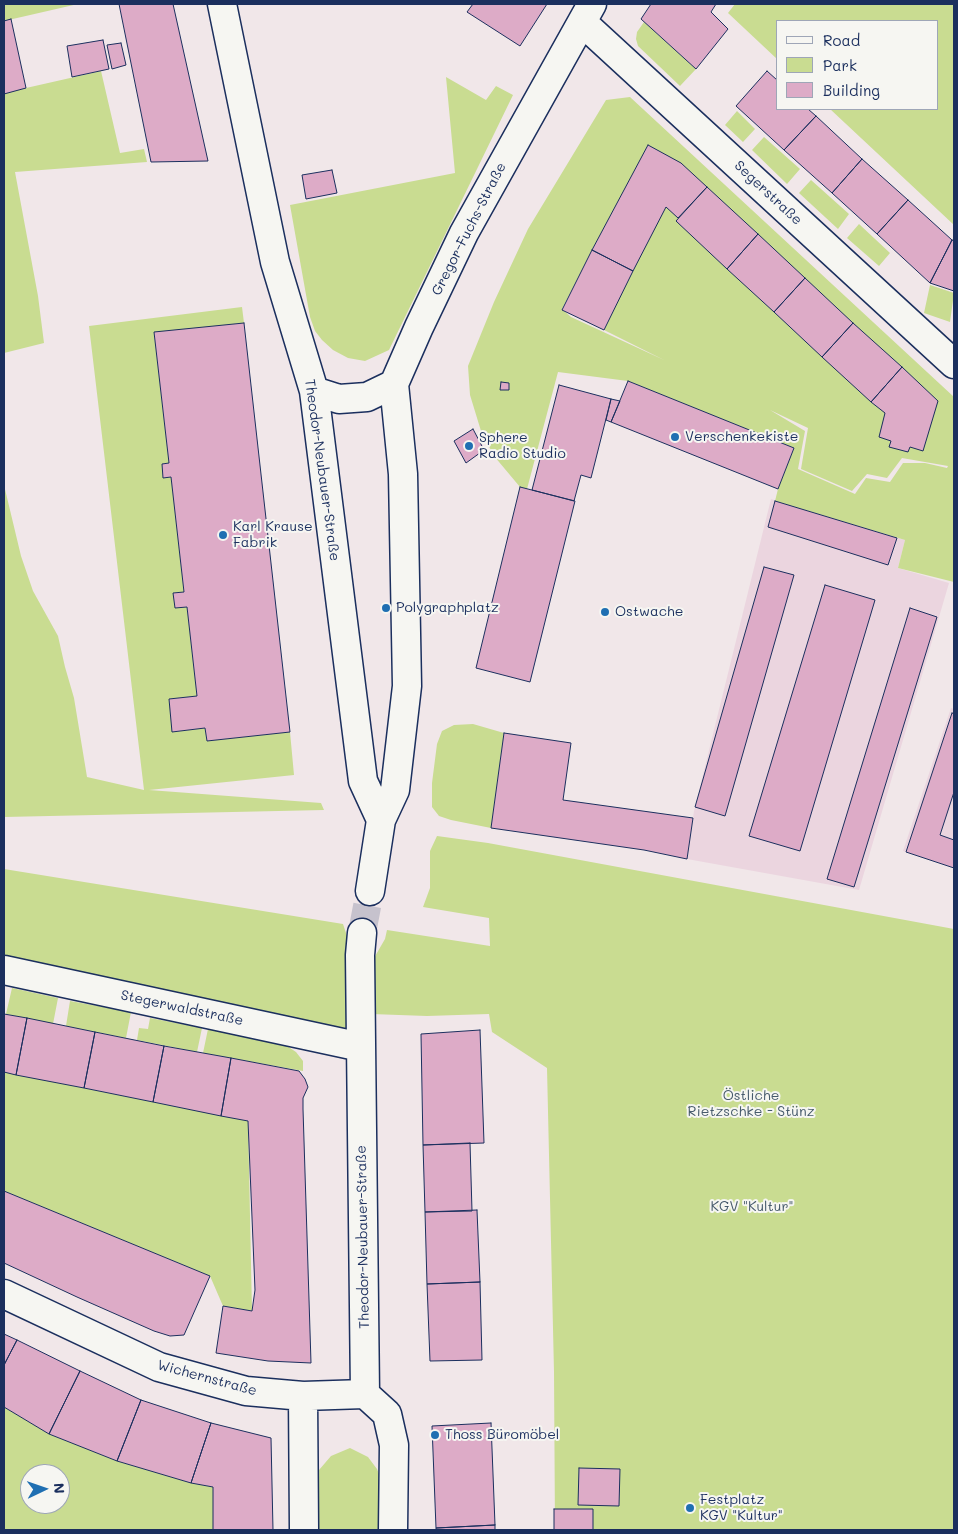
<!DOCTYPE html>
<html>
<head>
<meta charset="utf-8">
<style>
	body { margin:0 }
	#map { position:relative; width:958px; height:1534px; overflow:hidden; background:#f1e7e9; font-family:Mali,sans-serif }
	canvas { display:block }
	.frame { position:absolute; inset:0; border:5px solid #1b2f5e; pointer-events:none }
	.legend { position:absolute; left:776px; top:20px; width:162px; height:90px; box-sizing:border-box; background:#f6f6f2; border:1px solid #9ea6b7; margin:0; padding:6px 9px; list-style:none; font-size:15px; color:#1b2f5e }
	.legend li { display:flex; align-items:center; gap:10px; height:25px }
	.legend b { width:25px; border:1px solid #9ea6b7 }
	.north { position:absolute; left:20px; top:1464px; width:50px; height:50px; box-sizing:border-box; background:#f6f6f2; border:1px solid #9ea6b7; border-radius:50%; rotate:87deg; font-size:14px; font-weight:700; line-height:20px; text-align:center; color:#1b2f5e }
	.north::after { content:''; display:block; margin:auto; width:18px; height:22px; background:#1f6fb2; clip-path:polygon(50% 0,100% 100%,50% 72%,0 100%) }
</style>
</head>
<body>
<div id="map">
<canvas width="958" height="1534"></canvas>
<div class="frame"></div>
<ul class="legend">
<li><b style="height:6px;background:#f6f6f2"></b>Road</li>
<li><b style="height:14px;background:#c9dc91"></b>Park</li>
<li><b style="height:14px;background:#ddabc7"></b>Building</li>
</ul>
<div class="north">N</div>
</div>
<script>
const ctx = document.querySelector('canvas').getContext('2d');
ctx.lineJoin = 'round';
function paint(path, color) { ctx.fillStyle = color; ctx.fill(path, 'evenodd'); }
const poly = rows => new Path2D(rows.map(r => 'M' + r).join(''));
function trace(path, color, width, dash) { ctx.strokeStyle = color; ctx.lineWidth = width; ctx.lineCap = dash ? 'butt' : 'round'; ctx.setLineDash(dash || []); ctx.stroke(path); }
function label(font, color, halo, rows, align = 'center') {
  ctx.font = font + ' Mali,sans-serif'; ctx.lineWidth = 4; ctx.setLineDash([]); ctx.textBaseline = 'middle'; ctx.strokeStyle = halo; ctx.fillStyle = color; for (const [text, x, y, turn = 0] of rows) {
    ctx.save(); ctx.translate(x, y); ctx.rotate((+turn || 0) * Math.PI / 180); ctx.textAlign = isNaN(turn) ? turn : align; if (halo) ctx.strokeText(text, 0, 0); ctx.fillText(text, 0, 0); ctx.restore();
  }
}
const built = poly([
	[771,499,905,540,898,568,949,583,859,890,687,859,694,811],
	[951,708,954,709,954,868,903,851]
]);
const green = poly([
	[4,4,78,4,4,21],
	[735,4,954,4,954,225,830,109,937,109,937,21,777,21,777,59,728,13],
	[644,22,696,69,680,86,638,46,636,39,637,32],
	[101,71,120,153,144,149,147,162,15,172,38,296,44,343,4,353,4,93],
	[446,77,486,100,496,86,513,95,389,350,365,361,348,358,333,350,322,340,315,331,310,317,290,205,455,173],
	[630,97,954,397,954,582,898,568,905,540,775,501,778,489,794,448,628,381,558,372,527,489,520,487,494,456,481,431,470,395,468,366,494,302,528,229,606,100],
	[648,146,680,164,604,330,664,360,571,317,562,309,592,250],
	[770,410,808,428,801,469,852,491,867,474,887,478,902,458,948,466,947,468,925,463,903,463,890,482,866,478,855,494,798,469,805,431],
	[737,111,755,129,743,142,725,125],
	[764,137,800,169,787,184,752,150],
	[811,180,849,214,838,229,799,193],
	[859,224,890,253,879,266,847,238],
	[930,285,954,293,950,322,924,313],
	[242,307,244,323,154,333,169,463,162,464,163,478,171,477,184,592,174,593,175,608,187,607,197,696,169,699,173,732,205,728,207,741,290,732,294,775,149,790,321,803,324,810,4,817,4,485,21,556,33,591,58,636,65,667,74,698,87,777,144,790,89,326],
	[473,724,504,733,491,828,451,820,439,816,432,807,432,783,437,744,442,731,454,725],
	[437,836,488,843,954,929,954,1530,555,1530,554,1372,547,1068,492,1032,489,1014,427,1016,371,1014,374,958,385,939,387,930,490,946,489,918,423,907,430,888,430,851],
	[4,869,343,924,347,936,349,1031,4,961],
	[12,988,58,998,53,1024,6,1014],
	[70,1001,131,1012,126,1038,66,1026],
	[150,1018,202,1028,197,1052,137,1040,139,1028,148,1029],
	[208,1029,287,1046,296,1052,303,1061,303,1071,203,1053],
	[4,1072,248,1121,252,1311,223,1306,210,1276,4,1191],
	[4,1407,49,1434,117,1461,191,1483,213,1487,213,1530,4,1530],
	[30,1474,60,1474,60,1504,30,1504],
	[350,1448,368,1457,377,1469,381,1479,381,1530,315,1530,315,1486,319,1470,331,1456]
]);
const building = poly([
	[119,4,173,4,208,161,151,162,119,4],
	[473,4,547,4,520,46,467,12,473,4],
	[651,4,716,4,711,12,728,29,696,69,641,19,651,4],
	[11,19,26,88,4,94,4,21,11,19],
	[103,40,109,69,72,77,67,46,103,40],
	[121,43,126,65,112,69,107,45,121,43],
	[767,71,777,80,777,109,808,109,816,116,784,150,736,106,767,71],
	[816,116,862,159,832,193,784,150,816,116],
	[648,145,681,163,707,187,678,218,666,207,633,271,592,250,648,145],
	[862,159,908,200,877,234,832,193,862,159],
	[332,170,337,193,306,199,302,175,332,170],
	[707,187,758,234,727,269,676,221,707,187],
	[908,200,952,240,930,283,877,234,908,200],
	[758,234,805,278,774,312,727,269,758,234],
	[952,240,954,241,954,291,930,283,952,240],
	[592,250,633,271,604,330,562,310,592,250],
	[805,278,853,323,822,357,774,312,805,278],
	[244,323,290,732,207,741,205,728,172,732,169,699,197,696,187,607,175,608,173,593,184,592,171,477,163,478,162,464,169,463,154,332,244,323],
	[853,323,902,367,871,402,822,357,853,323],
	[902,367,938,401,923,451,910,447,908,452,889,447,891,441,879,437,885,413,871,402,902,367],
	[628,381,794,448,778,489,611,422,628,381],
	[501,382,509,383,509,390,500,390,501,382],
	[559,385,611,399,591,478,581,475,574,501,532,490,559,385],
	[611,399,620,401,611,422,606,420,611,399],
	[473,429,484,450,466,463,454,441,473,429],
	[520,487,575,501,530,682,476,668,520,487],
	[775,501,897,538,888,565,768,527,775,501],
	[764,567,794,575,725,816,695,807,764,567],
	[825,585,875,600,800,851,749,836,825,585],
	[910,608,937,617,854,887,827,879,910,608],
	[952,713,954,714,954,792,940,835,954,840,954,868,906,852,952,713],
	[504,733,571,743,563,800,693,818,687,859,644,850,491,828,504,733],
	[4,1014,27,1018,16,1075,4,1072,4,1014],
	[27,1018,95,1032,84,1088,16,1075,27,1018],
	[480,1030,484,1143,423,1145,421,1034,480,1030],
	[95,1032,164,1046,153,1102,84,1088,95,1032],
	[164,1046,231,1058,221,1116,153,1102,164,1046],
	[231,1058,299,1071,305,1079,308,1087,303,1098,303,1109,311,1363,268,1361,216,1353,223,1306,252,1311,255,1290,248,1121,221,1116,231,1058],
	[470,1143,472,1211,425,1212,423,1145,470,1143],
	[4,1191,210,1276,184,1335,170,1336,154,1331,77,1297,4,1263,4,1191],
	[477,1210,480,1282,427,1284,425,1212,477,1210],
	[480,1282,482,1360,430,1361,427,1284,480,1282],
	[4,1334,17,1340,4,1365,4,1334],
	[17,1340,80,1371,49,1434,4,1407,4,1365,17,1340],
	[80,1371,141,1400,117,1461,49,1434,80,1371],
	[141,1400,211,1423,191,1483,117,1461,141,1400],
	[211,1423,271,1438,273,1530,213,1530,213,1487,191,1483,211,1423],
	[491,1423,495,1525,436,1528,432,1426,491,1423],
	[579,1468,620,1469,619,1506,578,1505,579,1468],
	[554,1509,593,1509,593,1530,554,1530,554,1509],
	[495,1525,495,1530,436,1530,436,1528,495,1525]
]);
const streetTunnel = poly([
	[362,933,370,891]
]);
const street = poly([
	[222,4,275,262,314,391,363,781,381,820],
	[582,22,954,364],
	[314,391,339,399,367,397,394,384,419,327,464,233,592,4],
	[370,891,381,820,395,790,407,686,403,474,394,384],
	[362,933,360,955,365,1394,387,1414,394,1445,393,1530],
	[4,970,361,1047],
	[4,1294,159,1367,246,1391,303,1396,365,1394],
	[303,1396,304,1530]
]);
const markers = [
	[675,437,5,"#1f6fb2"],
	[469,446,5,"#1f6fb2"],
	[223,535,5,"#1f6fb2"],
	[386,608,5,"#1f6fb2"],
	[605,612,5,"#1f6fb2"],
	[435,1435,5,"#1f6fb2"],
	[690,1508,5,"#1f6fb2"]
];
const streetNames = [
	["Segerstraße",768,193,43],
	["Gregor-Fuchs-Straße",469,229,-63],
	["Theodor-Neubauer-Straße",322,470,82],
	["Stegerwaldstraße",182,1008,12],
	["Theodor-Neubauer-Straße",363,1237,-91],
	["Wichernstraße",207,1378,15]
];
const poiNames = [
	["Verschenkekiste",685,437],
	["Sphere",479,438],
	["Radio Studio",479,454],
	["Karl Krause",233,527],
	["Fabrik",233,543],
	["Polygraphplatz",396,608],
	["Ostwache",615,612],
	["Thoss Büromöbel",445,1435],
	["Festplatz",700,1500],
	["KGV \"Kultur\"",700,1516]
];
const parkNames = [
	["Östliche",751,1096],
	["Rietzschke - Stünz",751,1112],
	["KGV \"Kultur\"",752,1207]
];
paint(built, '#ebd5df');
paint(green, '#c9dc91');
paint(building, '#ddabc7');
trace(building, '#1b2f5e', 1);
trace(streetTunnel, '#c6c2cd', 28, [28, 14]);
trace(street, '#1b2f5e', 31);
trace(street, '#f6f6f2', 28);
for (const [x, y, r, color] of markers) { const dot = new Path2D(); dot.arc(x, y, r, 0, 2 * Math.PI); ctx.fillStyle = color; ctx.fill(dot); trace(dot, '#f6f6f2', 2); }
label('14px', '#1b2f5e', '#f6f6f2', streetNames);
label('14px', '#1b2f5e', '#f6f6f2', poiNames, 'left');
label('14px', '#465a6b', '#f6f6f2', parkNames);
</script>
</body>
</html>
